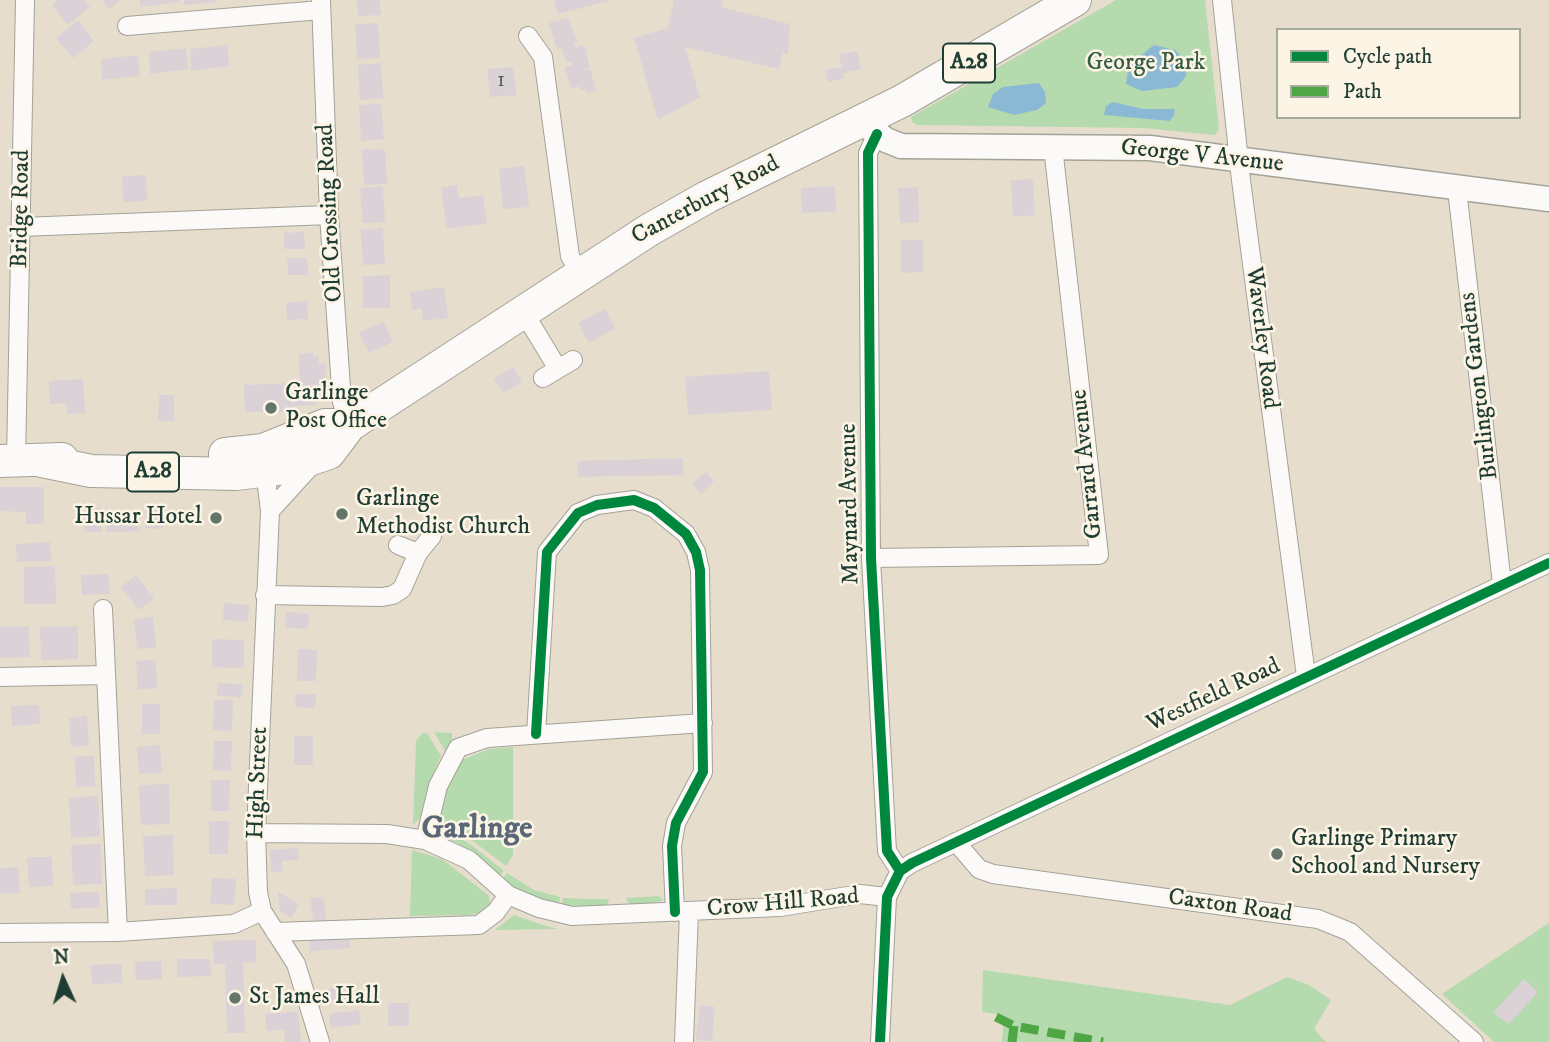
<!DOCTYPE html>
<html>
<head>
<meta charset="utf-8">
<style>
	body { margin:0 }
	#map { position:relative; width:1549px; height:1042px; overflow:hidden; background:#e7ddcd; font-family:"IM FELL DW Pica",serif }
	canvas { display:block }
	.legend { position:absolute; left:1276px; top:28px; width:245px; height:91px; box-sizing:border-box; background:#fcf5e5; border:2px solid #a4ab9e; margin:0; padding:9px 12px; list-style:none; font-size:21px; color:#1f3d34 }
	.legend li { display:flex; align-items:center; gap:14px; height:35px }
	.legend b { width:35px; border:2px solid #a4ab9e }
	.north { position:absolute; left:28px; top:944px; width:70px; height:70px; -webkit-text-stroke:5px #fcf5e5; paint-order:stroke; rotate:356deg; font-size:19px; font-weight:700; line-height:28px; text-align:center; color:#1f3d34 }
	.north::after { content:''; display:block; margin:auto; width:24px; height:32px; background:#1f3d34; clip-path:polygon(50% 0,100% 100%,50% 72%,0 100%) }
</style>
</head>
<body>
<div id="map">
<canvas width="1549" height="1042"></canvas>
<ul class="legend">
<li><b style="height:9px;background:#00873e"></b>Cycle path</li>
<li><b style="height:9px;background:#4fa644"></b>Path</li>
</ul>
<div class="north">N</div>
</div>
<script>
const ctx = document.querySelector('canvas').getContext('2d');
ctx.lineJoin = 'round';
function paint(path, color) { ctx.fillStyle = color; ctx.fill(path, 'evenodd'); }
const poly = rows => new Path2D(rows.map(r => 'M' + r).join(''));
function trace(path, color, width, dash) { ctx.strokeStyle = color; ctx.lineWidth = width; ctx.lineCap = dash ? 'butt' : 'round'; ctx.setLineDash(dash || []); ctx.stroke(path); }
function label(font, color, halo, rows, align = 'center') {
  ctx.font = font + ' "IM FELL DW Pica",serif'; ctx.lineWidth = 5; ctx.setLineDash([]); ctx.textBaseline = 'middle'; ctx.strokeStyle = halo; ctx.fillStyle = color; for (const [text, x, y, turn = 0] of rows) {
    ctx.save(); ctx.translate(x, y); ctx.rotate((+turn || 0) * Math.PI / 180); ctx.textAlign = isNaN(turn) ? turn : align; if (halo) ctx.strokeText(text, 0, 0); ctx.fillText(text, 0, 0); ctx.restore();
  }
}
const green = poly([
	[1116,0,1205,0,1219,129,1215,135,1143,128,918,125,913,123,911,117],
	[434,732,452,733,452,743,445,751],
	[423,733,427,733,441,756,431,779,421,817,413,825,416,741],
	[513,747,513,855,506,866,461,832,438,823,448,787,462,760,489,749],
	[441,828,470,844,504,871,499,877,457,843,439,836],
	[412,850,442,859,488,895,491,904,480,913,468,915,410,916],
	[507,873,534,890,560,897,559,905,520,892,503,879],
	[659,896,663,900,656,903,630,905,626,898],
	[563,898,587,899,609,899,607,906,585,906,562,905],
	[514,915,543,925,558,929,495,930],
	[1549,923,1549,1042,1494,1042,1442,994],
	[983,970,1230,1005,1287,977,1309,985,1331,1000,1314,1029,1326,1042,1002,1042,1004,1015,982,1012]
]);
const water = poly([
	[1154,45,1175,50,1187,61,1186,76,1177,87,1142,91,1126,84,1129,65],
	[1039,83,1045,92,1046,103,1037,110,1014,115,988,107,993,94,1003,87],
	[1113,102,1143,109,1175,109,1174,115,1170,121,1104,115,1106,106]
]);
const building = poly([
	[58,0,84,0,90,7,68,25,52,5],
	[102,0,120,0,109,9],
	[140,0,179,0,179,2,140,7],
	[184,0,217,0,217,2,184,5],
	[357,0,380,0,381,15,358,16],
	[554,0,608,0,609,1,558,14],
	[674,0,723,0,721,7,790,24,788,54,783,53,779,69,685,47,700,97,658,120,634,38,668,28],
	[568,18,578,42,574,44,575,47,584,45,590,67,582,71,590,69,596,90,587,93,585,89,580,90,579,86,571,89,565,67,573,65,572,62,567,63,561,47,557,49,549,23],
	[78,20,94,41,73,58,56,38],
	[378,23,380,58,357,59,355,24],
	[227,45,229,66,191,71,190,49],
	[186,48,188,69,150,74,149,52],
	[857,51,861,69,843,73,844,78,828,82,825,70,842,67,839,55],
	[138,55,140,76,102,80,101,59],
	[381,63,383,98,360,100,358,65],
	[513,67,516,95,490,97,487,69],
	[381,104,384,139,361,141,359,105],
	[385,149,387,184,364,185,362,150],
	[524,166,529,207,503,209,499,169],
	[146,175,147,201,123,202,122,176],
	[1033,179,1035,215,1013,217,1011,180],
	[457,185,459,198,483,195,487,223,447,229,441,188],
	[383,186,385,222,363,223,360,188],
	[835,186,836,212,802,213,801,188],
	[918,187,919,222,900,223,898,188],
	[383,228,385,264,363,265,361,230],
	[304,232,305,249,284,249,284,233],
	[901,240,923,240,923,272,901,273],
	[287,258,307,258,308,275,288,275],
	[390,275,390,308,363,308,363,276],
	[444,287,448,318,423,321,422,309,412,310,410,292],
	[307,301,308,319,287,320,286,303],
	[605,309,615,328,589,343,578,323],
	[384,322,393,342,369,353,359,332],
	[313,353,313,356,318,356,319,364,325,363,327,392,316,392,317,405,293,406,293,412,245,412,244,385,292,383,292,391,300,390,299,354],
	[513,367,522,382,503,393,494,379],
	[769,371,772,410,688,415,685,377],
	[83,379,85,413,67,414,66,403,50,404,49,381],
	[159,395,174,395,174,422,158,421],
	[683,458,683,475,578,477,577,461],
	[706,472,714,481,701,494,692,484],
	[0,487,44,487,44,524,26,524,26,512,0,511],
	[85,507,102,508,101,532,84,531],
	[146,509,163,510,163,529,145,528],
	[138,511,139,531,107,532,106,512],
	[50,542,51,561,17,562,16,544],
	[55,566,56,604,24,604,24,567],
	[108,574,110,594,82,595,81,575],
	[136,575,154,598,139,610,121,587],
	[224,603,249,605,248,622,223,620],
	[286,612,309,614,308,629,285,628],
	[153,617,156,647,137,649,134,619],
	[29,626,30,657,0,658,0,627],
	[78,626,78,659,41,660,40,627],
	[212,639,244,640,244,668,212,667],
	[298,649,317,650,316,681,297,681],
	[156,660,157,688,138,690,136,661],
	[218,683,243,684,242,697,217,696],
	[296,694,316,694,315,708,295,707],
	[214,700,233,700,232,731,213,730],
	[142,704,160,704,160,734,142,734],
	[39,705,40,724,12,726,11,706],
	[87,716,89,745,71,747,69,718],
	[294,736,313,736,313,765,294,765],
	[214,741,232,741,231,771,213,770],
	[160,745,162,773,139,774,137,747],
	[94,756,95,786,76,787,75,757],
	[211,780,230,780,229,811,211,811],
	[169,784,170,824,141,825,139,785],
	[98,796,100,836,71,838,69,798],
	[209,821,229,821,228,854,209,854],
	[173,835,174,875,145,876,143,836],
	[101,844,102,884,73,885,71,845],
	[298,848,299,860,282,861,283,871,271,872,270,850],
	[27,857,52,857,53,886,29,887],
	[18,867,20,893,0,894,0,868],
	[212,878,236,879,234,905,210,904],
	[177,888,177,905,145,905,145,889],
	[99,892,100,907,71,909,70,893],
	[278,892,299,904,291,918,280,911],
	[323,897,327,923,314,925,310,898],
	[349,934,350,948,310,951,309,938],
	[256,940,256,962,243,963,245,1033,227,1033,225,964,214,964,213,941],
	[177,959,210,959,211,976,177,977],
	[161,961,162,979,136,980,135,962],
	[122,964,122,983,92,984,91,965],
	[1524,979,1538,992,1509,1024,1493,1013],
	[350,986,351,998,329,1000,328,989],
	[388,1003,409,1003,409,1026,388,1026],
	[700,1005,715,1007,712,1041,696,1040],
	[359,1010,361,1024,331,1028,329,1014],
	[298,1011,301,1042,285,1042,284,1029,267,1031,265,1014]
]);
const street = poly([
	[321,0,329,215,342,402,350,425],
	[1222,0,1241,180,1306,676],
	[127,26,321,10],
	[528,36,543,57,570,256,580,274],
	[877,134,868,153,871,558,887,851,900,871],
	[1457,189,1502,584],
	[21,227,329,215],
	[523,311,558,369],
	[543,378,573,360],
	[16,460,25,0],
	[264,462,270,511,256,833,258,892,262,911,296,964,320,1042],
	[270,511,310,467],
	[398,545,418,553],
	[871,558,1099,555,1053,147],
	[265,595,382,597,393,595,402,589,418,553,432,536],
	[103,609,118,932],
	[0,677,106,675],
	[536,734,547,552,578,513,597,505,634,500,654,508,686,534,696,552,700,570,703,772,676,823,672,846,675,912],
	[256,833,387,834,425,840,469,860,508,895,539,908,572,916,780,907,860,894,887,897],
	[425,840,438,786,458,748,487,738,703,723],
	[956,842,979,869,993,874,1318,919,1350,932,1474,1042],
	[275,932,479,925,496,912,508,895],
	[0,933,118,932,234,924,262,911],
	[684,1042,689,912],
	[880,1042,887,897,900,871,912,863,1549,563]
]);
const secondary = poly([
	[860,121,886,140,901,146,1150,148,1549,199]
]);
const highway = poly([
	[225,454,263,450,325,425,350,425],
	[0,461,62,459],
	[42,461,91,471,236,474,285,468,329,453,350,425,649,230,707,197,902,101,1075,0]
]);
const quiet = poly([
	[996,1017,1014,1026,1103,1042],
	[1012,1042,1014,1026]
]);
const cycleway = poly([
	[877,134,868,153,871,558,887,851,900,871],
	[536,734,547,552,578,513,597,505,634,500,654,508,686,534,696,552,700,570,703,772,676,823,672,846,675,912],
	[880,1042,887,897,900,871,912,863,1549,563]
]);
const markers = [
	[271,408,7,"#65756a"],
	[342,514,7,"#65756a"],
	[216,518,7,"#65756a"],
	[1277,854,7,"#65756a"],
	[235,998,7,"#65756a"]
];
const numberNames = [
	["1",501,82]
];
const shields = [
	[969,63,52],
	[153,472,52]
];
const shieldNames = [
	["A28",969,63],
	["A28",153,472]
];
const parkNames = [
	["George Park",1146,64]
];
const streetNames = [
	["George V Avenue",1202,157,6],
	["Canterbury Road",706,201,-28],
	["Bridge Road",22,209,-89],
	["Old Crossing Road",331,213,-93],
	["Waverley Road",1261,338,83],
	["Burlington Gardens",1480,386,-97],
	["Garrard Avenue",1088,464,-96],
	["Maynard Avenue",851,504,-91],
	["Westfield Road",1214,696,-25],
	["High Street",259,783,-88],
	["Crow Hill Road",783,904,-5],
	["Caxton Road",1230,907,8]
];
const poiNames = [
	["Garlinge",285,394],
	["Post Office",285,422],
	["Garlinge",356,500],
	["Methodist Church",356,528],
	["Hussar Hotel",202,518,"right"],
	["Garlinge Primary",1291,840],
	["School and Nursery",1291,868],
	["St James Hall",249,998]
];
const districtNames = [
	["Garlinge",477,830]
];
paint(green, '#b4daae');
paint(water, '#8bb9d5');
paint(building, '#dad2d6');
trace(street, '#a3a297', 20);
trace(secondary, '#a3a297', 27);
trace(highway, '#a3a297', 34);
trace(street, '#fbfaf8', 18);
trace(secondary, '#fbfaf8', 24);
trace(highway, '#fbfaf8', 32);
trace(quiet, '#4fa644', 9, [18, 9]);
trace(cycleway, '#00873e', 10);
for (const [x, y, r, color] of markers) { const dot = new Path2D(); dot.arc(x, y, r, 0, 2 * Math.PI); ctx.fillStyle = color; ctx.fill(dot); trace(dot, '#fcf5e5', 2.5); }
label('21px', '#4e625c', null, numberNames);
for (const [x, y, w] of shields) { const box = new Path2D(); box.roundRect(x - w / 2, y - 19.5, w, 39, 5); ctx.fillStyle = '#fcf5e5'; ctx.fill(box); trace(box, '#1f3d34', 2); }
label('bold 23px', '#1f3d34', null, shieldNames);
label('24px', '#345c47', '#fcf5e5', parkNames);
label('24px', '#1f3d34', '#fcf5e5', streetNames);
label('24px', '#1f3d34', '#fcf5e5', poiNames, 'left');
label('bold 32px', '#596776', '#fcf5e5', districtNames);
</script>
</body>
</html>
